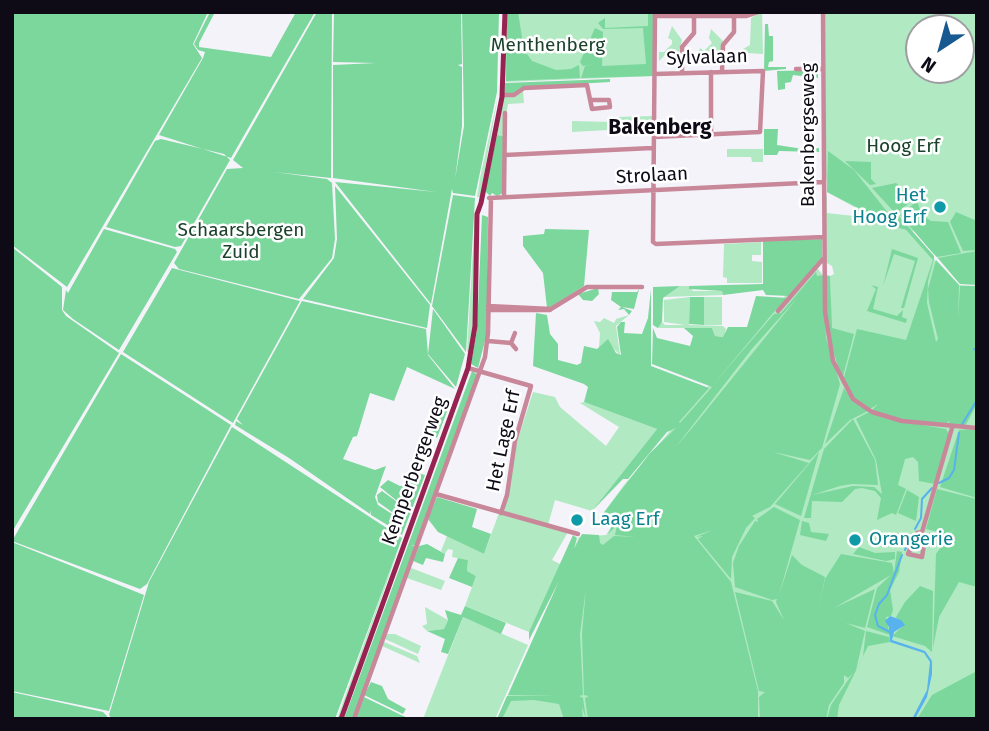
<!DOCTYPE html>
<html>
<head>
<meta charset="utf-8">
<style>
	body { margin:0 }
	#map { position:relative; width:989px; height:731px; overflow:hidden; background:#f4f3fa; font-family:"Fira Sans",sans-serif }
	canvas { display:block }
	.frame { position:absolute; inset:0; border:14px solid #0e0b16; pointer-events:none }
	.north { position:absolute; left:905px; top:14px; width:70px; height:70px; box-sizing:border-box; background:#fff; border:2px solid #9f9da2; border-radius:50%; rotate:216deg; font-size:19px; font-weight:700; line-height:28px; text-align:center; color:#0e0b16 }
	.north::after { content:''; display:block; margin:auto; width:24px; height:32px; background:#185a8f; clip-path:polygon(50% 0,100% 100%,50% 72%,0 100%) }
</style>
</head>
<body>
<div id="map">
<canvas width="989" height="731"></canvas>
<div class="frame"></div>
<div class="north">N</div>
</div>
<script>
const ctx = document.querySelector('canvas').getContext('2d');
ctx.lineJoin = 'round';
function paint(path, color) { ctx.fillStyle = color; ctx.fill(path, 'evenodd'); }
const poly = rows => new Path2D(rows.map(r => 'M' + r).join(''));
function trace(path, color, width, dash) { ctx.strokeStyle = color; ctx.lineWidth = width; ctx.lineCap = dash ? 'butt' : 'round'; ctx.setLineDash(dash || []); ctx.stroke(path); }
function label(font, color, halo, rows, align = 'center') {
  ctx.font = font + ' "Fira Sans",sans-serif'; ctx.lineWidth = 5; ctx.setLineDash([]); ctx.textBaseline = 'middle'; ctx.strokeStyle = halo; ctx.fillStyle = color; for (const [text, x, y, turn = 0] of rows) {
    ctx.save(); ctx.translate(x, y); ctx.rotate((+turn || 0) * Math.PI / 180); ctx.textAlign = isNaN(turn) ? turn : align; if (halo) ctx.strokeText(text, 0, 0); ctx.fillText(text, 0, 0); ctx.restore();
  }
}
const green = poly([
	[507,12,654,12,653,76,506,82],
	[762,12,763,54,747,53,742,57,736,53,750,45,751,18],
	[825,12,977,12,977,284,960,284,915,232,873,215,879,223,906,230,959,285,977,286,977,719,497,719,579,537,606,535,614,523,602,515,624,485,813,263,822,274,824,326,831,328,830,276,834,274,832,266,825,262,825,197,827,196,827,213,854,216,856,208,827,192,827,175,826,185],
	[919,28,961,28,961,70,919,70],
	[672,26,682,40,678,54,666,54,659,61,659,52,664,52,672,44,672,40,668,38],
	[711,29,723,41,720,53,706,54,701,59,697,58,700,48,704,51,712,43,709,38],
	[523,91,524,103,508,104,503,136,497,135,504,97,514,97],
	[498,96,480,197,477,197,480,178],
	[653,116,653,123,646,123,645,128,572,132,572,121,612,122,616,117],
	[727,149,763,149,763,162,752,162,751,157,727,157],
	[475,214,473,326,470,353,467,352],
	[761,242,761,255,752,255,752,261,762,262,762,283,727,283,727,278,723,277,724,244],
	[680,286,689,286,693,291,722,291,723,295,664,297],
	[690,297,689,325,723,326,726,329,724,337,715,336,712,328,658,328,662,322,665,325,685,325,664,322,664,300],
	[704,297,722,297,722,325,704,325],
	[629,315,616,326,620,355,606,341,599,348,600,333,594,321,600,322,604,318,614,323,616,319],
	[533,392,555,397,560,407,606,446,619,427,580,403,584,402,657,429,592,511,555,500,548,525,503,511,517,442],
	[499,513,568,532,552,560,562,565,529,632,465,606,476,576,467,571,468,560,452,557,453,550,448,549,445,554,441,551,447,536,484,554],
	[401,542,339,719,337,719,392,565],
	[411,568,445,581,441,590,407,578],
	[425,607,448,620,444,629,427,631,422,626,427,624],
	[463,617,528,645,495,719,423,719],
	[387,634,395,634,421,646,418,654,385,639],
	[384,642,417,656,420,663,382,646]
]);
const forest = poly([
	[12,12,208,12,193,44,202,58,67,287,12,245],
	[210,12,215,12,199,43,199,47,271,57,296,12,315,12,231,158,159,135,203,58,205,52,198,50,194,44],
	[317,12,332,12,331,178,274,172,327,179,332,183,335,239,332,258,299,299,179,269,174,263,227,169,243,168,233,160],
	[334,12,461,12,462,64,458,65,462,67,462,126,455,179,464,126,462,12,499,12,497,92,475,196,453,193,452,189,431,304,335,182,436,192,333,178,333,65,376,63,333,62],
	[507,12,518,12,524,50,532,61,556,70,571,69,579,65,580,78,506,81],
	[648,12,654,12,653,76,581,78,585,66,595,64,583,66,580,62,595,28,603,32,602,66,646,64,643,28,603,29,598,23,605,18,605,28,648,26],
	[765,24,768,24,769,36,773,36,773,61,769,62,768,67,786,67,786,69,764,71],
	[818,70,818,78,793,75,791,82,785,83,785,89,778,90,777,71],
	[610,79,610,82,524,87,516,93,504,93,505,83],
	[764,129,778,129,777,145,803,149,819,148,819,152,779,151,777,155,764,155],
	[497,135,503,136,503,193,497,196,492,193,490,196,485,191],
	[161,139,224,154,230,160,181,246,175,247,106,227,155,141],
	[828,151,854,170,892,218,899,216,934,256,934,259,928,281,927,303,936,342,938,339,929,302,928,289,936,260,959,285,958,320,960,286,977,286,977,404,964,428,948,425,950,420,946,424,903,420,871,411,878,404,870,409,854,398,843,381,857,329,906,340,933,260,906,230,876,222,872,215,827,192],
	[845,161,871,162,871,179,876,184,870,185],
	[896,183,915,198,896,214,872,188],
	[335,186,430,305,427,328,303,299,334,258,337,239],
	[453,195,475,198,466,352,432,306],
	[917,201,922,215,931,221,948,222,961,253,937,257,932,252,900,215],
	[956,212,977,221,977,250,963,251,950,222],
	[482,215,488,217,487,333,478,368,471,364,477,330],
	[104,229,175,249,177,252,119,350,73,319,63,310,66,290,68,293],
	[545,229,589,230,584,286,551,307,547,308,543,273,523,246,523,236,544,234],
	[822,239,822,257,789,296,766,295,763,290,723,295,722,291,689,289,689,286,763,284,763,241],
	[12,247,62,287,62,310,66,316,119,353,12,532],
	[892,249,918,258,904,308,901,308,915,261,894,254,883,286],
	[977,251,977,285,960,284,938,258],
	[172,268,300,301,233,423,123,352],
	[816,272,817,276,823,275,826,338,840,384,822,448,810,460,773,452,809,463,770,507,752,516,755,518,746,528,732,557,731,579,698,539,703,536,696,537,713,530,694,536,731,582,758,691,758,719,588,719,585,698,589,696,584,695,582,634,586,588,580,634,583,695,579,696,583,698,586,719,582,707,583,719,564,719,559,704,534,700,511,701,502,719,497,719,507,696,558,696,508,695,559,581,529,640,529,632,573,535,577,538,574,549,582,534,599,535,600,543,603,545,614,536,636,537,615,535,617,525,608,534,614,522,602,515,650,453,676,428,667,432,628,479,623,479,592,511,657,429,584,402,588,387,584,384,533,366,536,313,547,315,550,334,558,344,558,360,577,365,581,363,584,346,597,349,608,339,616,353,621,355,617,327,621,322,625,322,624,333,642,334,648,318,651,289,651,366,709,388,679,422,680,423,712,387,652,364,653,328,657,338,690,346,693,336,684,328,712,328,715,336,723,337,728,327,747,327,756,296,788,298,773,313,712,386,774,314,781,313],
	[798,297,692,428,675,448,751,350],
	[826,275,830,276,832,328,854,334,842,380,827,330],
	[871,285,878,287,873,309,897,316,903,310,902,317,907,319,906,323,867,311,876,289],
	[680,286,663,298,662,322,658,328,656,327,653,325,653,287],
	[598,288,599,294,592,301,583,300,578,294],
	[639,289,634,309,622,307,632,311,629,315,624,309,618,310,621,307,611,300,612,292,637,292],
	[690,297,704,297,704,325,689,324],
	[302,301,426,329,428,355,455,389,407,367,394,401,370,393,357,436,353,437,343,459,375,470,386,466,375,497,378,505,392,514,389,526,371,515,370,510,370,514,289,458,235,425,236,421,243,425,237,419],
	[433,309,465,354,456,387,428,354],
	[121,354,231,425,147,584,140,589,12,541],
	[472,371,478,375,416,545,411,545,416,546,353,719,344,719],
	[844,388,852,400,868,411,850,420,825,444],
	[449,401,451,401,437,438,430,434,440,407],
	[869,412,887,419,946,429,949,434,935,484,919,481,918,462,913,457,905,459,898,485,906,489,896,515,892,513,877,520,881,498,875,491,862,488,855,489,842,502,812,501,811,518,804,518,824,449,853,419,875,460,878,485,852,484,840,486,812,495,853,486,874,487,882,494,876,460,856,419],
	[232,427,402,538,335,719,112,719,109,715,149,582],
	[977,429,977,498,940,487,959,430],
	[819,452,801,516,775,504,776,503],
	[417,473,425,475,402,535,391,527,402,505,380,487,388,480,400,486,408,485],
	[937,489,977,499,977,587,959,582,939,617,933,648,936,554,957,525,946,539,938,532,926,529],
	[907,490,919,497,916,521,898,513],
	[382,491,400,504,396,515,378,502,377,495],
	[437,497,477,509,472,527,491,534,484,554,438,532,428,519],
	[774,507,800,520,779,595,792,555,802,565,825,577,819,608,825,579,841,554,892,563,894,573,897,551,902,552,899,572,890,590,893,610,891,616,886,617,890,635,867,627,877,588,891,575,834,608,875,589,865,628,846,623,865,631,856,670,863,656,866,631,889,637,890,642,868,646,839,705,837,719,827,719,831,705,853,673,848,678,844,675,844,683,829,705,826,719,760,719,759,697,765,692,759,691,735,592,772,601,784,620,776,602,777,599,772,600,735,587,733,563,739,546,755,521,758,522,757,519],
	[802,521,809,523,811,532,829,534,826,541,800,535],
	[12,542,144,595,109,711,12,691],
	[427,544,445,554,443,562,426,558,423,565,413,561,419,546],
	[859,547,875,553,895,552,895,559,886,561,853,554],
	[458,558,468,560,467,571,476,576,472,587,449,578],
	[920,586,933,591,932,652,925,646,892,636,902,627,896,617,905,602],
	[465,606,506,623,501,634,463,617,448,654,441,652,445,639,427,631,444,629,448,620,445,610,461,615],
	[977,671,977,719,917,719,932,695],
	[371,682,382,686,388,699,406,709,403,714,364,695],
	[12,692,103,712,107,716,106,719,12,719],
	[364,697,399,714,410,719,356,719]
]);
const water = poly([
	[890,616,901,620,905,625,894,632,892,640,925,651,932,661,932,674,927,697,915,719,912,719,927,690,930,662,924,653,890,642,889,627,885,621]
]);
const stream = poly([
	[974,349,977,351],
	[977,359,977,385],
	[961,426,977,400],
	[939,483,949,478,954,470,959,433],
	[915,529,921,518,922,499,932,488],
	[905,550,912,534],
	[890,632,878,626,875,615,879,604,887,595,902,555]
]);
const minor = poly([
	[655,12,653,242,656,244,824,237],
	[823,12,825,312,833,361,853,399,872,412,902,421,977,428],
	[655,16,746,16,758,12],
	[796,69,823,69],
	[722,72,723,45,734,32,734,16],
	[682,73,682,47,694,33,694,16],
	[502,95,514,95,524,88,587,85,592,109,610,107,609,100,591,100],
	[711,134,711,72],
	[654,137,760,132,763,71,655,74],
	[505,155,652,148],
	[504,197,505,113],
	[489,198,823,182],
	[488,306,551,309,587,287,642,287],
	[488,310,550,310],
	[778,311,823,259],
	[488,341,511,343,516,349],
	[511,343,515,333],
	[468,368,531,386,515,441,507,495,501,513],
	[436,494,578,534],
	[922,532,952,428],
	[922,532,925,538,922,557,908,554,917,533,922,532],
	[354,719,485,357,488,333,491,198]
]);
const major = poly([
	[481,203,502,97,505,12],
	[341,719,468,368,475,326,477,214,481,203]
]);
const markers = [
	[940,207,7,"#0f9aa8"],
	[577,520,7,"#0f9aa8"],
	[855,540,7,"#0f9aa8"]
];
const parkNames = [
	["Menthenberg",548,46],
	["Hoog Erf",903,147],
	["Schaarsbergen",241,231],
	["Zuid",241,253]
];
const streetNames = [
	["Sylvalaan",707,58,-2],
	["Bakenbergseweg",809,135,-90],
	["Strolaan",652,176,-3],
	["Het Lage Erf",504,441,-78],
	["Kemperbergerweg",415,471,-70]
];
const cultureNames = [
	["Het",926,196,"right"],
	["Hoog Erf",926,218,"right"],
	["Laag Erf",591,520],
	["Orangerie",869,540]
];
const neighbourhoodNames = [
	["Bakenberg",660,128]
];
paint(green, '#b0e9c2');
paint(forest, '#7bd79c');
paint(water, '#57b2ed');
trace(stream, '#57b2ed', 2);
trace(minor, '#c98899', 4.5);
trace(major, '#972351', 5);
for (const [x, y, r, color] of markers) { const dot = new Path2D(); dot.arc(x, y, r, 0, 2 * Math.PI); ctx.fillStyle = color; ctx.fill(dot); trace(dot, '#fff', 2.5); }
label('19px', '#1b422a', '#fff', parkNames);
label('19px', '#0e0b16', '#fff', streetNames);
label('19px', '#0d838f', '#fff', cultureNames, 'left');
label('bold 21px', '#0e0b16', '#fff', neighbourhoodNames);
</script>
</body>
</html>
